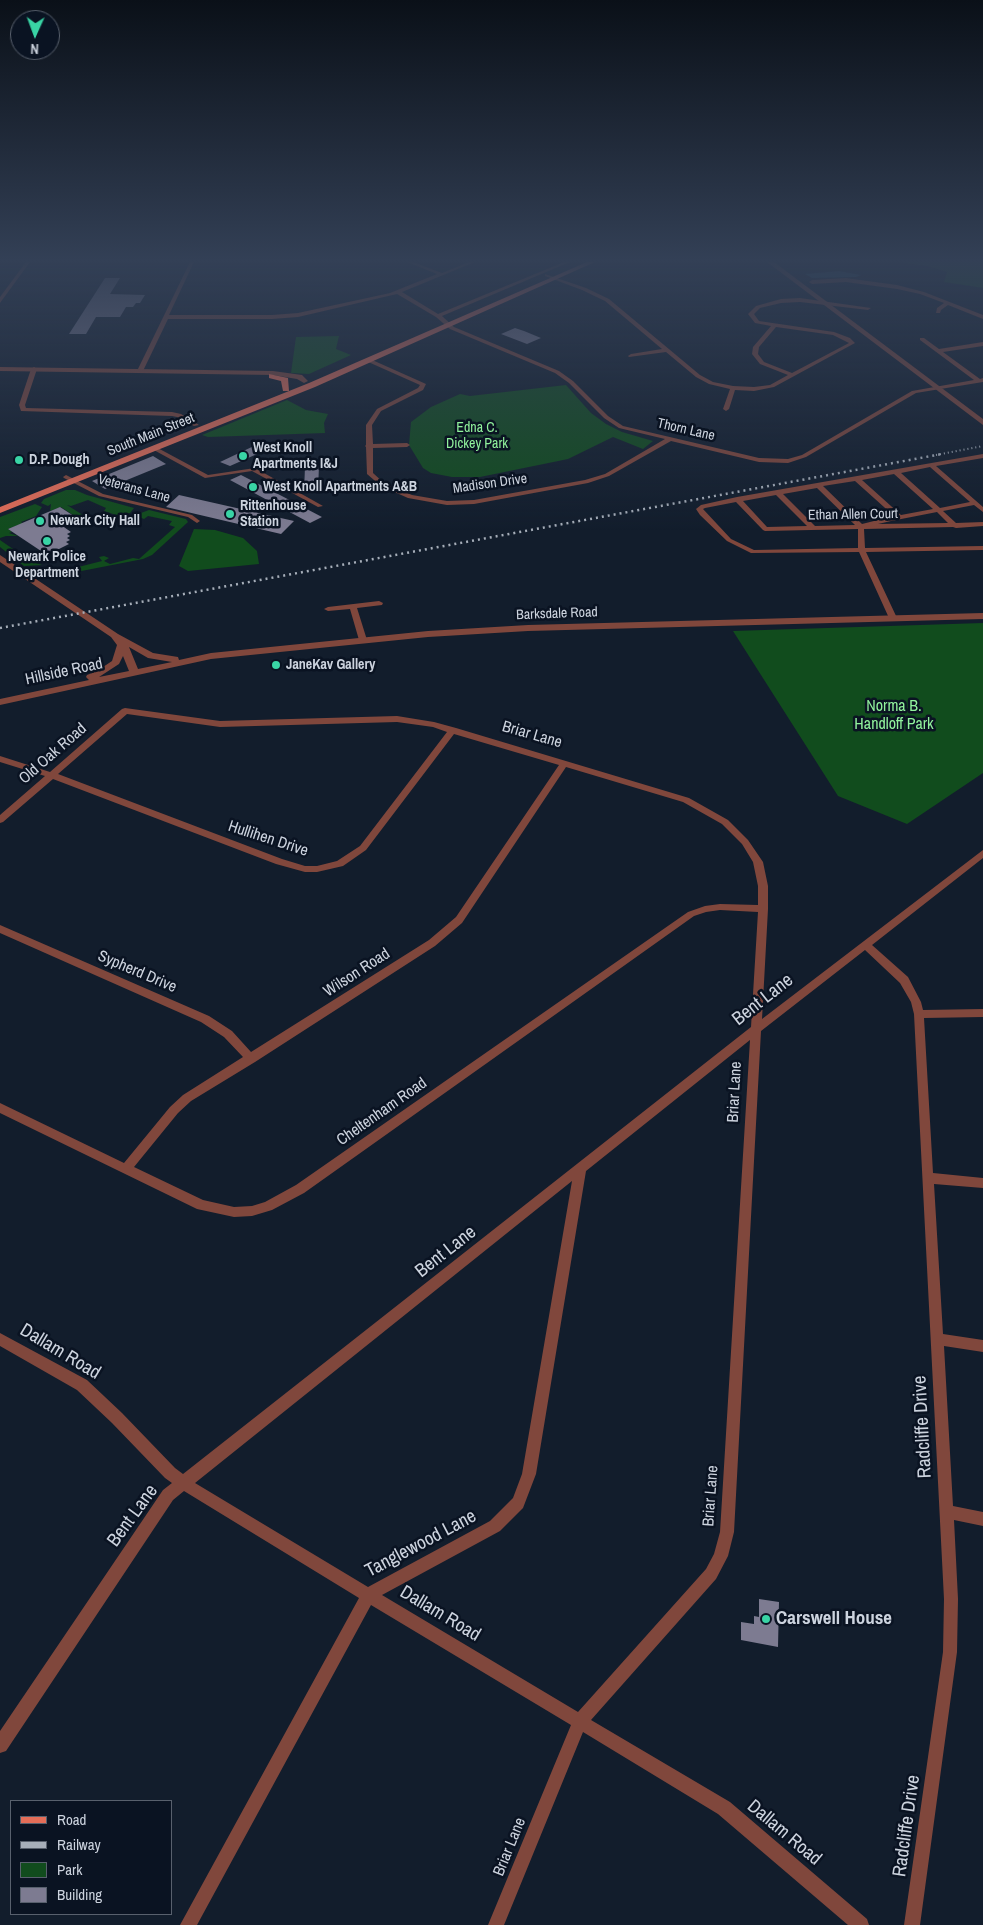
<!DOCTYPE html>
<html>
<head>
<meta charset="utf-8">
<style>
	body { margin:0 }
	#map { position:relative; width:983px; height:1925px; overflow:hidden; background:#121d2c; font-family:"Archivo Narrow",sans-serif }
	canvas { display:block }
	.legend { position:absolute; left:10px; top:1800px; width:162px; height:115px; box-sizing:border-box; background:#0a1322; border:1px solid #58606d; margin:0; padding:6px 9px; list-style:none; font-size:15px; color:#ccd3de }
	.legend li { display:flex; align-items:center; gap:10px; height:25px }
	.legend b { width:25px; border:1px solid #58606d }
	.north { position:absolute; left:10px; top:10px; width:50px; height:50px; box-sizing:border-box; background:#0a1322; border:1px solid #58606d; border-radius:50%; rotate:182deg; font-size:14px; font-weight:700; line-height:20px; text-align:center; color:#ccd3de }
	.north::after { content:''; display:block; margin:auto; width:18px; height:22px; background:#39d4a5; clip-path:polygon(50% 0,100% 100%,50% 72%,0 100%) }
</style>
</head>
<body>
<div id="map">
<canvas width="983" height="1925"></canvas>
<ul class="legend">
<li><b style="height:6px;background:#e46d58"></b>Road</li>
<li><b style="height:6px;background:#a6aeb9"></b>Railway</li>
<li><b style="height:14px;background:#114c1d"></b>Park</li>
<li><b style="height:14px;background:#7d7b91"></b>Building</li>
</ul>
<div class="north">N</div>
</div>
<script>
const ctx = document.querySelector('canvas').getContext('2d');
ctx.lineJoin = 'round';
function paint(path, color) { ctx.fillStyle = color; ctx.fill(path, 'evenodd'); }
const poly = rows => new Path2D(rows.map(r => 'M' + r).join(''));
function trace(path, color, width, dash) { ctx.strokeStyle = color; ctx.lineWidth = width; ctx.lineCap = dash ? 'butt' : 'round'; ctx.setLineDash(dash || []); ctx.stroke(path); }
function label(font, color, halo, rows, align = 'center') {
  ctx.font = font + ' "Archivo Narrow",sans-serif'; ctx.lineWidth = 5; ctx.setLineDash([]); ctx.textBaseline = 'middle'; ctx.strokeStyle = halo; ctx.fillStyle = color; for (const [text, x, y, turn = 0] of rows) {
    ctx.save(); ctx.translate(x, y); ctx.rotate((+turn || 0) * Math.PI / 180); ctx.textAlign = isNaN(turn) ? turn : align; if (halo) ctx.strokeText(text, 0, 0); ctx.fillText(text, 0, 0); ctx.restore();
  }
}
const green = poly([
	[899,262,983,262,983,288,944,282,947,272,927,266],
	[339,336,336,349,351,355,309,374,291,373,296,337],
	[566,385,591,413,606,424,622,432,653,441,643,449,613,437,568,459,480,477,452,477,431,473,423,468,409,445,411,422,431,407,460,394,470,396],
	[287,400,306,410,328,414,324,423,325,433,208,437,202,435],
	[66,490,75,490,87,495,134,508,130,513,119,516,104,511,106,508,88,500,71,506,67,505,86,517,98,519,101,516,105,516,100,520,82,520,70,523,67,522,76,517,61,507,50,511,51,504,48,506,41,503,44,499],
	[35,504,42,507,36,516,21,522,25,525,21,527,18,525,8,529,12,532,9,533,18,536,6,536,0,538,0,517],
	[149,510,186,519,188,522,152,555,143,559,61,575,55,573,94,563,102,561,99,557,104,556,109,558,104,561,110,564,133,558,139,559,175,527,169,525,172,521,148,516,144,519,139,517,141,513],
	[194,529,215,530,243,538,257,551,259,564,188,571,179,566],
	[0,540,26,558,42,565,24,566,0,547],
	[983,623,983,773,907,824,838,796,733,631]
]);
const water = poly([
	[839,271,861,275,856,277,812,278,805,274]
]);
const building = poly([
	[105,278,120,278,110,294,145,295,140,303,136,303,133,307,126,307,120,317,96,317,86,334,69,334],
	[515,328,524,331,541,338,527,344,501,334],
	[256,445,266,450,230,466,220,462],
	[153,456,166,464,105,489,92,481],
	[319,465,318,492,304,493,305,466],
	[241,475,278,494,322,517,310,523,230,480],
	[179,495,294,521,281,534,166,507],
	[60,507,77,518,61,525,71,532,67,534,70,536,67,538,70,540,66,542,69,544,47,555,8,529],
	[759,1599,779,1602,778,1647,741,1640,741,1622,754,1624,754,1616,759,1617]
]);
const minor = poly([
	[26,262,30,262,0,303,0,297,26,262],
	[190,262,194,262,169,315,272,315,298,313,390,293,437,274,407,262,413,262,442,273,469,262,475,262,402,292,438,314,564,262,570,262,442,316,454,327,559,371,573,381,608,416,623,426,759,458,788,459,802,455,912,391,974,380,920,340,920,338,924,338,939,349,983,342,983,346,943,352,980,379,983,378,983,382,916,393,806,457,788,463,759,462,671,441,609,476,588,483,474,504,447,505,408,498,381,486,367,474,366,447,365,446,366,445,366,425,377,409,418,388,420,385,366,361,366,359,370,359,426,384,423,390,381,411,372,425,373,444,407,443,410,445,407,447,373,448,373,473,385,484,412,495,447,501,474,500,585,480,605,474,665,439,619,428,604,418,569,383,555,373,450,329,436,317,397,294,298,317,272,319,168,319,143,371,138,372,137,371,190,262],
	[545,274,586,288,609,299,700,375,713,382,733,386,754,387,770,385,788,375,760,364,752,354,753,347,771,326,755,323,748,314,756,306,781,299,800,298,871,308,868,310,800,302,781,303,760,308,754,314,759,321,834,332,850,338,855,343,774,387,754,391,735,390,729,409,726,411,723,409,730,389,709,384,696,377,666,352,629,357,628,356,631,354,662,349,605,301,582,290,545,276,545,274],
	[776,327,833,335,849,343,792,373,764,362,758,354,759,347,776,327],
	[846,278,897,285,924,292,983,315,983,319,948,305,941,310,940,313,936,313,937,308,944,303,920,294,897,289,846,282,812,284,809,282,812,280,846,278],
	[34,367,37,369,25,405,26,408,172,412,181,414,199,425,194,426,177,417,172,416,21,411,19,405,31,369,34,367],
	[154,446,208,475,255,468,323,506,318,507,252,471,205,478,152,449,152,447,154,446],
	[983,454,983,458,936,466,983,507,983,512,974,505,943,511,956,523,983,522,983,526,956,528,953,527,864,529,865,548,983,546,983,550,866,552,897,618,893,620,889,618,859,552,751,553,727,541,700,515,696,509,701,505,737,497,983,454],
	[930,467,970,502,940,508,901,473,930,467],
	[894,474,933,509,901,515,862,480,894,474],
	[855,481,894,516,862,524,823,486,855,481],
	[817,488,855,525,815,526,783,494,817,488],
	[776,495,807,526,767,527,743,501,776,495],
	[736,502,763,530,765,531,858,529,858,548,754,550,731,539,703,509,705,508,736,502],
	[937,512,948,523,878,524,891,521,937,512],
	[66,475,103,494,192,515,200,521,197,523,188,517,99,496,64,478,63,477,66,475],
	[379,601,383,603,382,605,357,608,367,640,363,642,359,640,350,609,328,611,324,609,328,607,379,601],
	[125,708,220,721,397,716,434,722,456,728,689,798,728,820,748,840,763,862,768,886,768,909,762,1019,983,850,983,858,872,945,908,977,921,1002,923,1010,983,1009,983,1017,924,1018,933,1173,983,1178,983,1188,934,1184,943,1334,983,1340,983,1352,944,1346,953,1506,983,1512,983,1526,954,1520,958,1599,957,1652,920,1925,904,1925,943,1652,944,1599,914,1014,911,1002,900,983,865,950,761,1031,734,1532,728,1556,716,1579,591,1720,730,1802,867,1919,869,1925,848,1925,718,1814,583,1732,504,1925,488,1925,571,1725,371,1605,197,1925,180,1925,359,1598,184,1491,173,1500,6,1751,0,1753,0,1731,163,1490,172,1483,165,1478,112,1423,77,1390,0,1346,0,1333,87,1380,122,1413,175,1468,183,1474,751,1027,758,912,720,910,706,912,694,916,304,1193,272,1210,252,1216,234,1217,197,1209,0,1113,0,1103,124,1163,170,1107,183,1095,243,1057,224,1037,201,1022,0,933,0,925,209,1016,232,1031,251,1052,429,940,456,917,559,765,454,734,366,850,343,866,317,872,305,872,276,864,53,779,3,822,0,823,0,815,45,776,0,762,0,756,50,772,122,709,125,708],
	[127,714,220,727,397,722,433,727,447,732,360,846,337,861,317,866,305,866,282,859,58,774,127,714],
	[566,767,683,802,722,824,742,844,753,862,758,886,758,905,720,904,705,906,688,912,296,1185,265,1202,252,1206,234,1207,203,1200,134,1167,178,1113,191,1101,255,1062,435,946,462,923,566,767],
	[750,1040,720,1532,714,1554,706,1569,578,1712,382,1595,500,1531,523,1508,536,1474,586,1171,750,1040],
	[572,1181,522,1474,513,1498,490,1521,368,1587,195,1483,572,1181]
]);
const tertiary = poly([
	[767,262,774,262,983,419,983,425,767,262],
	[0,367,273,371,302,375,308,381,304,383,297,379,273,375,0,371,0,367],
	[0,555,118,634,153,653,178,657,179,660,211,653,428,631,528,625,983,613,983,619,528,631,428,637,211,659,0,705,0,699,89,680,86,677,87,675,97,671,112,661,117,645,111,637,0,562,0,555],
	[129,647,148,658,172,662,138,669,129,647],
	[123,656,129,671,99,677,119,664,123,656]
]);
const primary = poly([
	[587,262,595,262,315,387,0,513,0,507,309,383,587,262],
	[269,374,288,378,289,391,283,391,281,381,269,378,269,374]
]);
const railFar1 = poly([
	[936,455,983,446]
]);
const rail = poly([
	[0,628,942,454]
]);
const markers = [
	[243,456,5,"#39d4a5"],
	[19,460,5,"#39d4a5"],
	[253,487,5,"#39d4a5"],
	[230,514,5,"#39d4a5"],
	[40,521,5,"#39d4a5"],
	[47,541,5,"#39d4a5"],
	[276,665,5,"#39d4a5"],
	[766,1619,5,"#39d4a5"]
];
const farParknames = [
	["Edna C.",477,428],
	["Dickey Park",477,444]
];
const farStreetnames = [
	["Thorn Lane",686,430,13],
	["South Main Street",151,435,-22],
	["Madison Drive",490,484,-8],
	["Veterans Lane",134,489,15],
	["Ethan Allen Court",853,515,-1],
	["Barksdale Road",557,614,-2]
];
const farPoinames = [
	["West Knoll",253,448],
	["Apartments I&J",253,464],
	["D.P. Dough",29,460],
	["West Knoll Apartments A&B",263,487],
	["Rittenhouse",240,506],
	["Station",240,522],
	["Newark City Hall",50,521],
	["Newark Police",47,557,"center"],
	["Department",47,573,"center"],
	["JaneKav Gallery",286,665]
];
const streetNames = [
	["Hillside Road",64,672,-12],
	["Briar Lane",532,735,16],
	["Old Oak Road",53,754,-41],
	["Hullihen Drive",268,839,18],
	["Sypherd Drive",137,972,23],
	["Wilson Road",357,973,-33],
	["Briar Lane",735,1092,-87],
	["Cheltenham Road",382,1112,-35],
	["Briar Lane",711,1496,-86],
	["Briar Lane",510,1847,-68]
];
const parkNames = [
	["Norma B.",894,707],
	["Handloff Park",894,725]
];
const nearStreetnames = [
	["Bent Lane",763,1000,-38],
	["Bent Lane",446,1252,-38],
	["Dallam Road",60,1352,31],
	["Radcliffe Drive",923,1427,-93],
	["Bent Lane",133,1516,-54],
	["Tanglewood Lane",421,1544,-28],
	["Dallam Road",440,1614,31],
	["Radcliffe Drive",907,1826,-82],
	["Dallam Road",784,1833,40]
];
const nearPoinames = [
	["Carswell House",776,1619]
];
paint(green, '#114c1d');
paint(water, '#205771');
paint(building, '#7d7b91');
paint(minor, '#80473c');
paint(tertiary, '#80473c');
paint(primary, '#e46d58');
trace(railFar1, '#a6aeb9', 2, [1, 3]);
trace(rail, '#a6aeb9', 2.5, [2, 4]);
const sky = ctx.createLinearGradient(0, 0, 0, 531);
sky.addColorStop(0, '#0a1018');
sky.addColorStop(0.49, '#334056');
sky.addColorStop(1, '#33405600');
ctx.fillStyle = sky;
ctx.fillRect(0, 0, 983, 531);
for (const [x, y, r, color] of markers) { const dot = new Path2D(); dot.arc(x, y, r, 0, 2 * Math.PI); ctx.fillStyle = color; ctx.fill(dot); trace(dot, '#0a1322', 2); }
label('14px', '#91f29c', '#0a1322', farParknames);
label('14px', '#ccd3de', '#0a1322', farStreetnames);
label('bold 14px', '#ccd3de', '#0a1322', farPoinames, 'left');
label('16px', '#ccd3de', '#0a1322', streetNames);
label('16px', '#91f29c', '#0a1322', parkNames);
label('19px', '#ccd3de', '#0a1322', nearStreetnames);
label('bold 19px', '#ccd3de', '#0a1322', nearPoinames, 'left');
</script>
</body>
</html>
